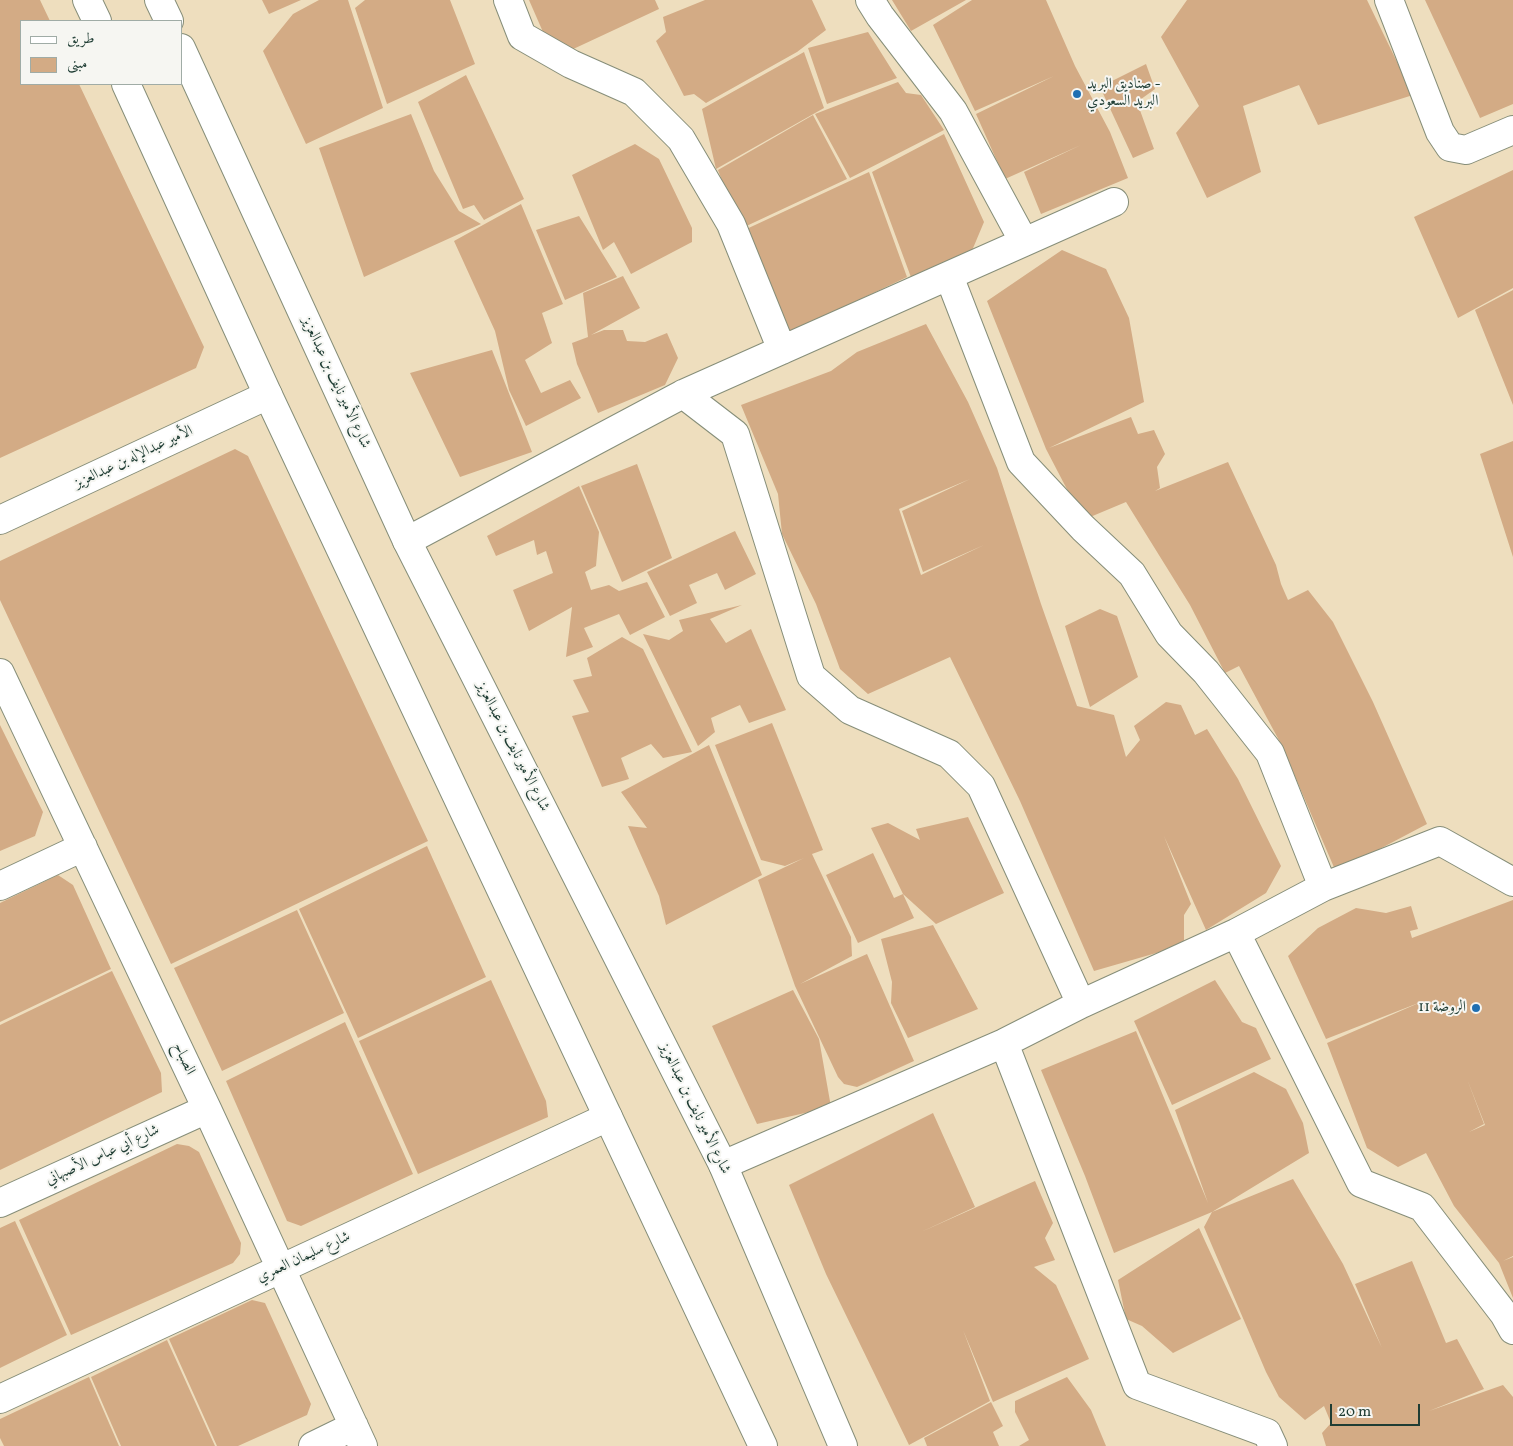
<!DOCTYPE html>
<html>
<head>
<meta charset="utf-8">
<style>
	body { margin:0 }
	#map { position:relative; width:1513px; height:1446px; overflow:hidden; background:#eedebe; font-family:Vollkorn,Amiri,serif }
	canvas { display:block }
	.legend { position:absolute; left:20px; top:20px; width:162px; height:65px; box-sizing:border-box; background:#f6f6f2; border:1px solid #a0aca6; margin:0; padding:6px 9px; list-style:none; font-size:15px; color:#1f3d34 }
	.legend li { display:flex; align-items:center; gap:10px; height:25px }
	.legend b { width:25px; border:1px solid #a0aca6 }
	.scale { position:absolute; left:1330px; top:1404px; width:90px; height:22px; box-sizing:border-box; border:2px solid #1f3d34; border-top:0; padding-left:6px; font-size:15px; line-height:18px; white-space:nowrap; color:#1f3d34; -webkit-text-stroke:4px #f6f6f2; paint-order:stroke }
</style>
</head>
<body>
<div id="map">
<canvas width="1513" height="1446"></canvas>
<ul class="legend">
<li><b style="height:6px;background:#fff"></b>طريق</li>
<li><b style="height:14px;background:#d3ab85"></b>مبنى</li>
</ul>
<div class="scale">20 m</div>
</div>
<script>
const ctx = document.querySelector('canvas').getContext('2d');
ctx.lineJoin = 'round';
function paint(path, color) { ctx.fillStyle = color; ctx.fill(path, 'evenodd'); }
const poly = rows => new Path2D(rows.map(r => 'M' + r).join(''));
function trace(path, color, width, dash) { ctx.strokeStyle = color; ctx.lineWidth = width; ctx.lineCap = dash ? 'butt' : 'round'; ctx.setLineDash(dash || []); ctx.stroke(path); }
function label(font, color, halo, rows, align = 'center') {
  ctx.font = font + ' Vollkorn,Amiri,serif'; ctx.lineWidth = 4; ctx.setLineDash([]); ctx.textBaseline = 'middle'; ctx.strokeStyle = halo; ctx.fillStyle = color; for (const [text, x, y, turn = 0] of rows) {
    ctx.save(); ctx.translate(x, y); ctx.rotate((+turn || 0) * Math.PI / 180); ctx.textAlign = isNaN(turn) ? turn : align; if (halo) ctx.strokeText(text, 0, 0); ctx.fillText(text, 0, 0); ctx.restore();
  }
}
const building = poly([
	[0,0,40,0,50,21,21,21,21,84,79,84,204,347,196,368,0,458],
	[262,0,301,0,269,14],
	[319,0,348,0,383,108,306,144,263,51,293,14],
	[365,0,450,0,475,64,387,104,355,8],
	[529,0,655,0,659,9,569,51,543,32],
	[705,0,812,0,826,30,797,52,706,103,694,94,684,96,656,41,666,32,663,17],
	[892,0,966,0,911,31],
	[972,0,1046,0,1075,66,1110,132,1128,178,1041,214,1024,172,1081,145,1005,179,976,114,1054,76,975,111,933,25],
	[1187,0,1367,0,1413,95,1318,125,1299,85,1243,106,1261,172,1207,198,1176,133,1199,106,1161,37],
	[1425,0,1513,0,1513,104,1480,118],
	[868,32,897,78,827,104,808,48],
	[804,52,824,108,716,169,702,109],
	[1146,64,1155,89,1137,102,1154,149,1133,158,1100,87],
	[466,75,524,199,484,220,474,205,463,209,418,102],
	[898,82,906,93,921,95,944,130,850,178,815,114],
	[411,114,434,171,459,211,481,224,364,277,319,148],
	[813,115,847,179,740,229,718,170],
	[944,134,984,222,971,253,912,280,872,172],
	[635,144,659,159,692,228,692,242,631,274,614,242,603,250,572,175],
	[1513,170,1513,288,1458,318,1414,217],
	[869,172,907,277,785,335,740,232],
	[521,204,563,304,542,313,552,343,525,360,541,393,570,380,581,398,526,426,509,390,495,331,454,241],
	[579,216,617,277,565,300,536,230],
	[1062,250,1106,269,1129,318,1144,402,1049,448,1131,417,1138,434,1154,430,1165,454,1157,467,1160,488,1155,491,1228,462,1276,565,1281,584,1288,600,1308,590,1333,622,1373,702,1427,824,1336,872,1281,744,1239,666,1225,673,1190,605,1126,502,1083,520,1046,449,987,301],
	[623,276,640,308,591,335,604,330,623,330,627,341,645,342,667,333,678,358,665,385,598,413,577,364,572,343,588,337,583,293],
	[1513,290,1513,405,1475,310],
	[926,324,968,402,997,468,1041,604,1077,706,1114,715,1126,757,1140,740,1134,726,1166,702,1181,705,1195,735,1207,729,1238,779,1281,866,1266,893,1206,930,1164,836,1191,904,1184,915,1184,945,1094,971,1020,801,950,657,868,694,840,669,816,604,782,534,778,494,741,405,831,371,857,352],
	[970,479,902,511,923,572,984,545,921,575,899,509],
	[492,350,532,452,460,477,410,373],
	[1513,441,1513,557,1480,454],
	[235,449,248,456,428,841,171,964,0,600,0,561],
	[637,464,672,558,622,582,581,486],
	[579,486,599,532,596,566,585,572,591,590,609,585,619,591,647,582,665,617,630,635,619,614,584,628,593,647,566,657,572,607,529,631,513,590,553,573,546,551,537,555,534,540,496,556,487,536],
	[735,531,756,574,725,590,717,573,689,585,697,603,670,616,647,572],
	[742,605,710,619,726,643,751,629,786,710,749,723,740,705,711,718,715,732,698,746,643,634,669,640,683,631,679,620],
	[1100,609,1117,616,1138,677,1090,707,1065,626],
	[622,637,643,649,692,752,663,758,651,744,621,758,629,779,602,787,572,716,589,712,573,680,592,676,587,658],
	[772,723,823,850,812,854,851,937,852,956,800,984,867,954,914,1061,857,1087,844,1084,838,1077,795,986,758,880,804,858,785,866,761,860,715,745],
	[0,725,43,812,35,836,0,851],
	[709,745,762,875,666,925,659,896,628,826,647,828,621,792],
	[968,817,1004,893,936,924,903,894,914,918,858,943,826,875,873,853,894,898,903,894,871,828,888,823,920,840,916,829],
	[427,846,486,977,358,1038,299,909],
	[58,875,73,885,111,969,0,1022,0,903],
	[1513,900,1513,1256,1503,1261,1513,1257,1513,1298,1499,1263,1454,1206,1426,1153,1398,1167,1367,1148,1327,1043,1421,1002,1326,1039,1288,956,1318,928,1356,908,1386,913,1411,906,1418,929,1410,931,1412,938],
	[1467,1079,1485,1125,1469,1132,1484,1124],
	[297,910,344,1013,222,1071,174,968],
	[933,925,978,1009,908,1038,891,1003,892,982,881,939],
	[112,971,161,1073,162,1092,0,1170,0,1025],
	[491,980,546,1101,548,1117,418,1174,359,1041],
	[1215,980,1242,1022,1256,1028,1271,1059,1172,1105,1134,1021],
	[793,990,819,1039,831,1107,757,1124,712,1026],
	[345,1022,413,1174,301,1226,287,1221,226,1081],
	[1136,1031,1208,1203,1175,1110,1254,1072,1286,1089,1303,1123,1309,1153,1212,1212,1293,1179,1343,1264,1382,1348,1355,1284,1412,1261,1446,1343,1457,1339,1484,1389,1429,1411,1503,1385,1513,1397,1513,1446,1326,1446,1322,1433,1331,1423,1324,1406,1305,1420,1279,1397,1266,1372,1204,1227,1212,1212,1114,1253,1085,1176,1041,1070],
	[933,1113,975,1207,921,1232,1035,1181,1053,1223,1045,1238,1055,1260,1034,1267,1056,1285,1089,1359,993,1402,963,1330,990,1401,909,1445,826,1274,789,1185],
	[177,1144,189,1146,199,1152,241,1243,240,1254,233,1263,71,1335,19,1220],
	[15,1221,67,1335,0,1368,0,1228],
	[1199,1228,1241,1319,1173,1353,1142,1326,1126,1319,1118,1280],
	[252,1300,265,1303,311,1404,307,1415,238,1446,217,1446,169,1339],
	[167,1340,215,1446,121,1446,91,1377],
	[89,1377,119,1446,4,1446,0,1438,0,1419],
	[1067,1377,1091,1410,1106,1446,1019,1446,1029,1440,1015,1412,1015,1401],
	[991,1402,1003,1426,993,1432,999,1446,927,1446,924,1438]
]);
const minor = poly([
	[508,0,522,36,571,64,634,92,681,139,731,224,782,350],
	[870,0,880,16,953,111,1024,242],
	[1389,0,1440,132,1450,147,1466,150,1513,130],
	[949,276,1021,462,1083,528,1132,574,1169,634,1206,672,1270,753,1323,887],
	[683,394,735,434,811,676,850,710,949,754,981,786,1081,1004],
	[0,520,268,395],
	[407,541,683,394,1114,202],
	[0,673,207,1109,363,1446],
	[0,886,83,847],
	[1236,933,1361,1183,1422,1207,1504,1314,1513,1330],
	[1004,1043,1137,1385,1267,1433,1273,1446],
	[723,1165,1004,1043,1081,1004,1236,933,1323,887,1440,841,1513,882],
	[0,1203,207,1109],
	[0,1399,608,1117],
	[313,1446,354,1426]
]);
const tertiary = poly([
	[87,0,97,21],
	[159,0,169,21],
	[181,48,407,541,723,1165,843,1446],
	[126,84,268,395,763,1446]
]);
const markers = [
	[1077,94,5,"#1f6fb2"],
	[1476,1008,5,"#1f6fb2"]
];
const poiNames = [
	["صناديق البريد -",1087,85],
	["البريد السعودي",1087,102],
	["الروضة 11",1466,1008,"right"]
];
const streetNames = [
	["شارع الأمير نايف بن عبدالعزيز",335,383,65],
	["الأمير عبدالإله بن عبدالعزيز",134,458,-25],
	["شارع الأمير نايف بن عبدالعزيز",512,747,63],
	["الصباح",183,1059,65],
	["شارع الأمير نايف بن عبدالعزيز",694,1109,64],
	["شارع أبي عباس الأصبهاني",103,1156,-25],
	["شارع سليمان العمري",304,1258,-25]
];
paint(building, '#d3ab85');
trace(minor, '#868e79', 30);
trace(tertiary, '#868e79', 30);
trace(minor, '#fff', 28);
trace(tertiary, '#fff', 28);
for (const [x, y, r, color] of markers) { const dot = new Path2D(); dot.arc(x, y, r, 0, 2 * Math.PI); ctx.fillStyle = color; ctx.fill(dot); trace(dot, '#f6f6f2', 2); }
label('15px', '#1f3d34', '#f6f6f2', poiNames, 'left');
label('15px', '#1f3d34', '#f6f6f2', streetNames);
</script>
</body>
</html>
